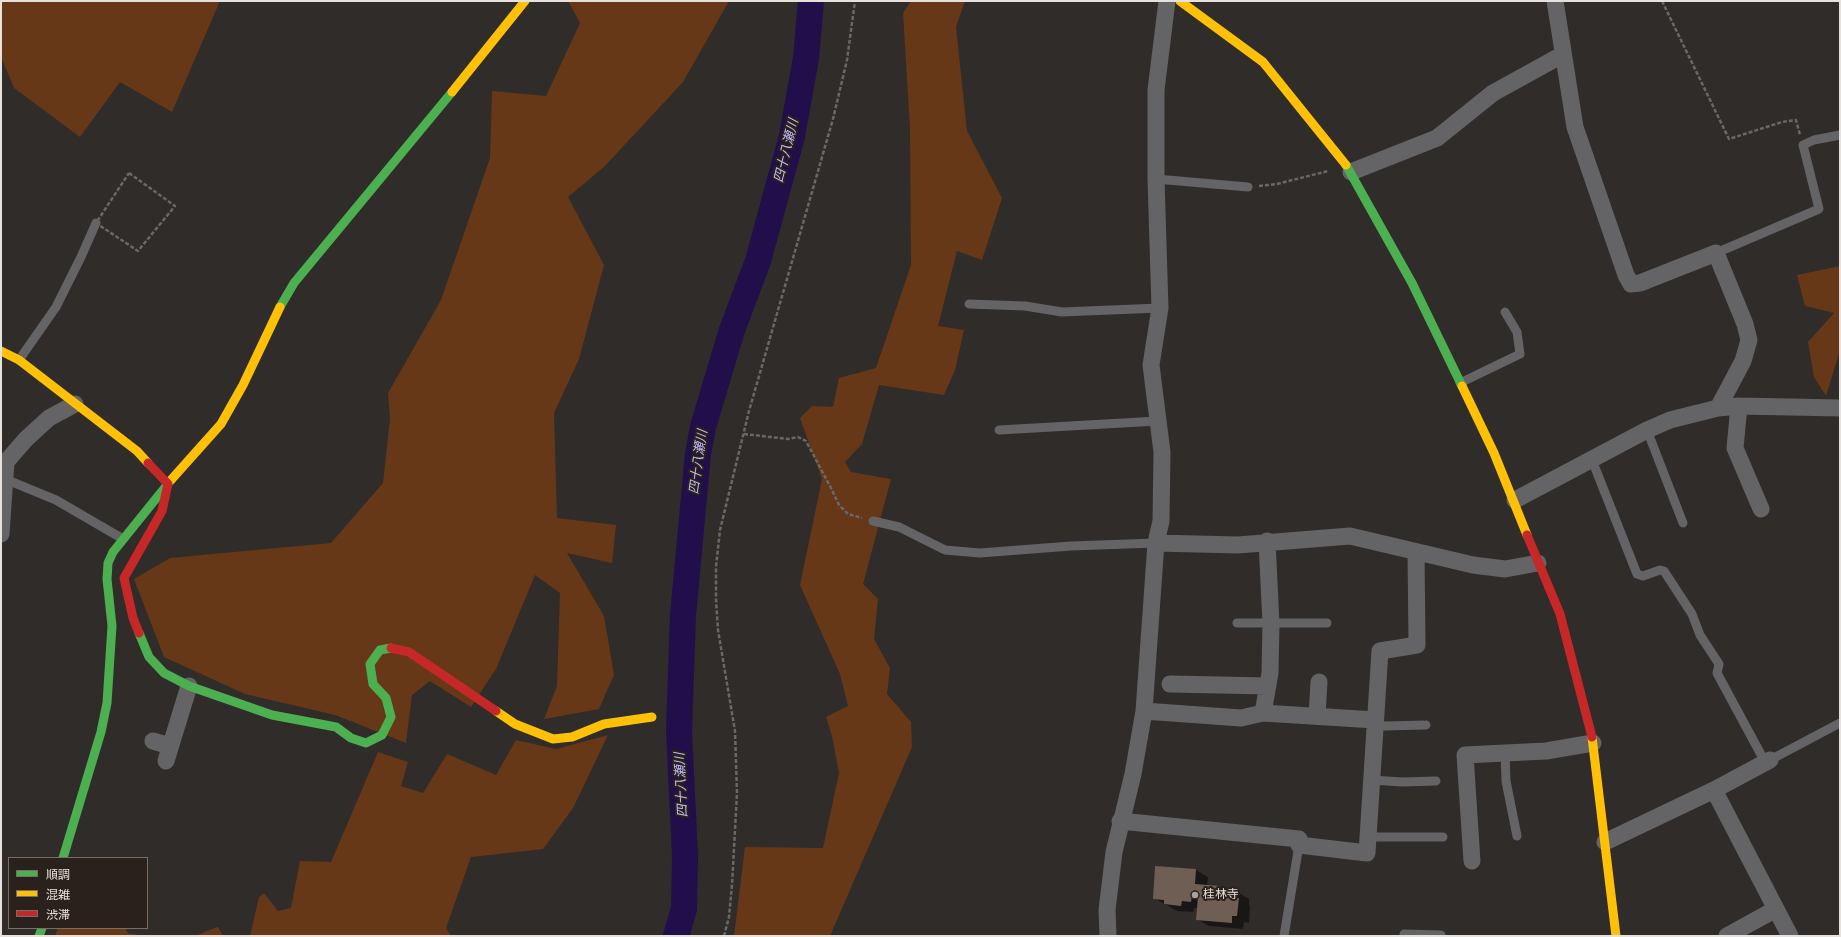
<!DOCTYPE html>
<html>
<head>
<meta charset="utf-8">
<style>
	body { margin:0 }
	#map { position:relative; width:1841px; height:937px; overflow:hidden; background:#302c2a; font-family:Roboto,"Noto Sans JP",sans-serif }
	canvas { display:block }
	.frame { position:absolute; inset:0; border:2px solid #e6e1dd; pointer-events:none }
	.legend { position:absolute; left:8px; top:857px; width:140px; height:72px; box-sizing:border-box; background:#2a211c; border:1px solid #756e69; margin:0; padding:5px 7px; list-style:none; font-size:12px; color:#e6e1dd }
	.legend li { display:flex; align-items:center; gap:8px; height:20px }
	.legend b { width:20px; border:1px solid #756e69 }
</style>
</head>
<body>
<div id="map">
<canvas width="1841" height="937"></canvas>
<div class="frame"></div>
<ul class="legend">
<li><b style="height:5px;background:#4caf50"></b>順調</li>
<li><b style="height:5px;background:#ffc107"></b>混雑</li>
<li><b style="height:5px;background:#c62828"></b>渋滞</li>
</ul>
</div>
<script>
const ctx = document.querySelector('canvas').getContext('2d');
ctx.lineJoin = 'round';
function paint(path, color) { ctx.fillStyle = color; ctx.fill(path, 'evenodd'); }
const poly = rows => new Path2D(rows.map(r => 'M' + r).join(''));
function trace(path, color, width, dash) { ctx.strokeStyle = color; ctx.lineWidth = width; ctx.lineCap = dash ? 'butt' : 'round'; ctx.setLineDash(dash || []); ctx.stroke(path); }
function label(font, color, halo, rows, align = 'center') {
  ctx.font = font + ' Roboto,"Noto Sans JP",sans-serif'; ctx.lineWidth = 4; ctx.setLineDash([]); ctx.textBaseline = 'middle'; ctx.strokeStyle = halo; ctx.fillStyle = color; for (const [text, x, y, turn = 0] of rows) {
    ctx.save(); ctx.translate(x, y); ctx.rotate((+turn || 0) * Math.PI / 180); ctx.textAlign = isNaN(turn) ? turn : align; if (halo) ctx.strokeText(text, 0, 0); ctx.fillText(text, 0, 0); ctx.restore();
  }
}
const green = poly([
	[1,1,220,1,172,112,120,82,80,137,14,88,1,57],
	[568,1,729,1,683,82,604,167,568,197,604,265,579,359,554,413,557,518,616,525,612,563,567,553,604,616,614,675,599,709,544,719,557,686,560,593,535,575,496,669,471,707,430,681,412,695,406,743,335,715,245,694,164,657,134,579,170,558,331,543,383,483,390,419,388,393,441,300,490,158,492,91,546,96,580,23],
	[911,1,965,1,956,27,967,131,1002,198,982,260,957,251,938,326,964,330,955,370,944,395,879,385,862,444,845,462,851,472,891,479,863,584,878,599,874,639,890,668,887,694,911,722,912,747,830,936,734,936,745,847,823,848,839,773,832,736,826,717,848,706,840,674,800,585,822,479,800,418,812,406,833,407,839,378,876,368,911,265,910,128,903,13],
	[1840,266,1840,350,1826,396,1814,377,1808,342,1834,313,1805,306,1797,275],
	[608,735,573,808,543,849,471,857,446,928,451,936,250,936,259,897,264,893,278,911,291,908,300,861,331,862,378,752,408,762,401,786,423,793,447,754,496,775,516,740,556,749],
	[218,927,223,936,195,936,217,927],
	[58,928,125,928,128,933,144,936,55,936]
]);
const shadow = poly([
	[1196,870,1208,877,1207,886,1220,887,1230,893,1237,892,1249,899,1249,905,1250,906,1249,923,1244,922,1243,929,1209,926,1197,919,1198,908,1194,908,1193,912,1177,911,1154,898]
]);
const river = poly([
	[676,936,684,909,685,856,679,731,683,615,698,454,703,427,732,330,758,261,792,136,806,58,811,1]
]);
const building = poly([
	[1155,866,1196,869,1195,884,1220,886,1220,893,1228,894,1229,890,1237,891,1237,898,1239,898,1237,916,1232,916,1232,923,1196,920,1198,896,1192,895,1191,902,1182,901,1181,906,1164,904,1164,900,1153,899]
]);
const path = poly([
	[1662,1,1729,139,1782,122,1796,120,1800,135],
	[129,173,175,206,138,251,96,223,129,173],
	[1259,186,1277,184,1328,171],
	[744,434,788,439,798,437,806,441,831,488,839,505,848,514,862,518],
	[724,936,729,917,732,885,737,793,735,731,718,630,716,600,716,567,720,530,749,411,833,119,847,60,855,1]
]);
const lane = poly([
	[1156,179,1248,187],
	[1716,253,1819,209,1803,145,1814,140,1840,135],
	[969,304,1025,306,1062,312,1160,308],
	[19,360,56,307,81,257,96,223],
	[1460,383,1520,354,1517,332,1505,312],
	[999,430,1158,421],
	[1647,430,1683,523],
	[1592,460,1637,574,1643,576,1660,570,1664,571,1692,614,1700,635,1719,664,1717,673,1765,762],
	[5,479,56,500,123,539],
	[873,521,899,527,945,550,980,553,1071,546,1156,543],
	[1237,623,1327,623],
	[1375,720,1383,726,1426,725],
	[1505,753,1506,781,1517,836],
	[1770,760,1840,723],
	[1371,780,1402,782,1436,781],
	[1368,837,1443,837],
	[1404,934,1441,935],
	[1284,936,1299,845]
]);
const street = poly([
	[1555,1,1575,127,1626,275,1631,284,1640,283,1716,253,1745,324,1749,340,1743,361,1718,408],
	[1351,172,1437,138,1493,93,1562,55],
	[1739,406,1735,448,1761,509],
	[1515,500,1647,430,1670,420,1718,408,1739,406,1840,408],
	[1,534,6,462,26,439,49,418,75,404],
	[1156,543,1238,545,1350,536,1473,565,1505,569,1538,563],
	[1170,684,1268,686],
	[1144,711,1241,718,1263,713,1375,720],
	[1263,713,1270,673,1271,624,1267,541],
	[1317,716,1319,682],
	[153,741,170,746],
	[166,761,189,686],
	[1714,790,1790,936],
	[1120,821,1299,839,1299,845,1367,853,1380,651,1417,645,1416,552],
	[1605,842,1714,790,1770,760],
	[1472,861,1465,755,1546,751,1593,743],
	[1108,936,1107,910,1114,852,1133,774,1144,711,1156,543,1161,521,1162,452,1151,365,1160,308,1156,179,1156,90,1167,1],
	[1727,936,1776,909]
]);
const fast = poly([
	[1346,165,1412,283,1462,386],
	[280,307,294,283,452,92],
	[139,633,149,657,164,673,189,686,272,715,336,727,351,738,366,743,382,735,391,717,386,698,373,684,370,664,380,650,391,648],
	[63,858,101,732,107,703,112,626,107,579,108,563,113,552,171,480],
	[39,936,42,928]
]);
const slow = poly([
	[1180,1,1263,62,1346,165],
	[452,92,525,1],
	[1,351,19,360,137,451,148,463],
	[1462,386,1494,453,1527,535],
	[171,480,221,424,243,385,280,307],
	[496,711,515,724,553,739,572,737,604,724,652,717],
	[1592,737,1616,936]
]);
const jam = poly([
	[1527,535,1560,614,1592,737],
	[139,633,133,618,124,578,162,511,168,484,148,463],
	[391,648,409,652,496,711]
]);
const markers = [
	[1195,895,4,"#a6a29e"]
];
const poiNames = [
	["桂林寺",1203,895]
];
const waterNames = [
	["四十八瀬川",787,151,-76],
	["四十八瀬川",699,462,-82],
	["四十八瀬川",682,785,-93]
];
paint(green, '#663818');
paint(shadow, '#0007');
trace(river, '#200f4a', 26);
paint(building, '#6e5e54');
trace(path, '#696867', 2.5, [4, 2]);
trace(lane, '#646365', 9);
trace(street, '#646365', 17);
trace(fast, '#4caf50', 9);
trace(slow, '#ffc107', 9);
trace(jam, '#c62828', 9);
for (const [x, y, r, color] of markers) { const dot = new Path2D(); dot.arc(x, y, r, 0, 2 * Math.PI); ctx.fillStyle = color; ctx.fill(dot); trace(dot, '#2a211c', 1.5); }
label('12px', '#e6e1dd', '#2a211c', poiNames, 'left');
label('italic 13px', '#c2bdfa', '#2a211c', waterNames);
</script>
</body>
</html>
